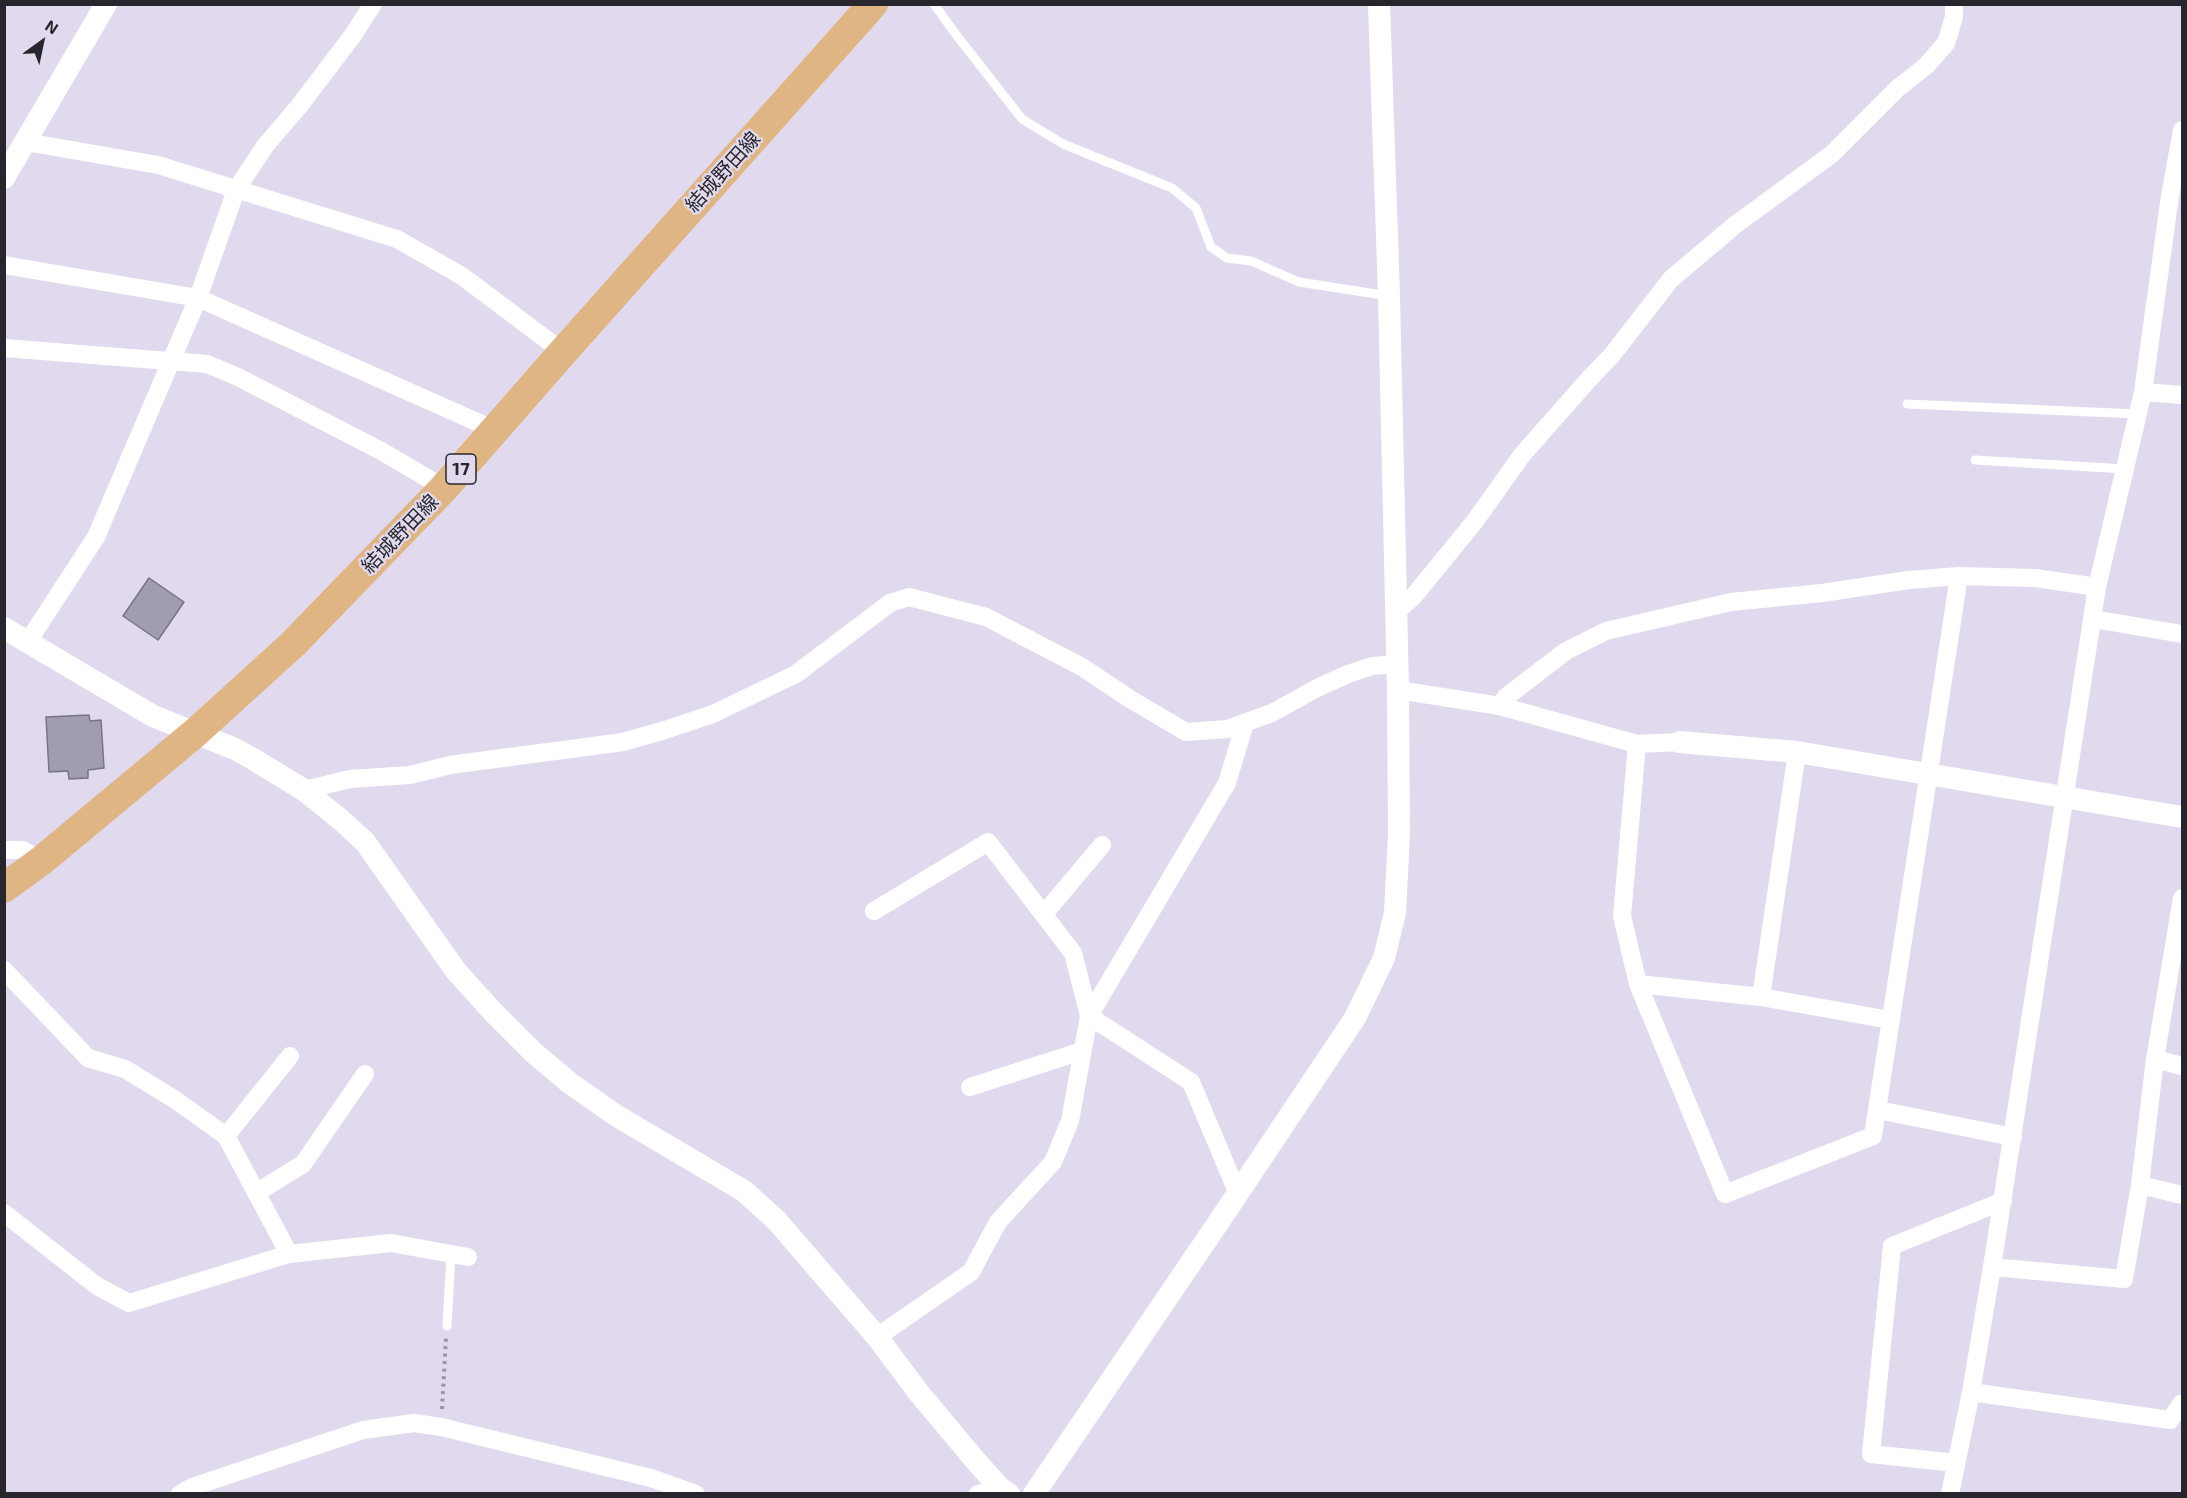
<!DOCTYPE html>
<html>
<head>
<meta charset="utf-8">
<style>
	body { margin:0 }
	#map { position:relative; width:2187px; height:1498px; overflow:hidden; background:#e1daee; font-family:"Exo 2",sans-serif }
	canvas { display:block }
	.frame { position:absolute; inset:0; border:6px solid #28262d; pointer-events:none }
	.north { position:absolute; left:12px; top:12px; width:60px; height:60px; -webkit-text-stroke:4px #e1daee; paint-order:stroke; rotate:33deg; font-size:16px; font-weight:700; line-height:24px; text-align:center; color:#28262d }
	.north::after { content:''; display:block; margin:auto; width:21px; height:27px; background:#28262d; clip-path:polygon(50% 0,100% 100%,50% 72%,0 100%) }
</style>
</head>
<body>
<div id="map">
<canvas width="2187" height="1498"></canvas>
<div class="frame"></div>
<div class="north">N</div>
</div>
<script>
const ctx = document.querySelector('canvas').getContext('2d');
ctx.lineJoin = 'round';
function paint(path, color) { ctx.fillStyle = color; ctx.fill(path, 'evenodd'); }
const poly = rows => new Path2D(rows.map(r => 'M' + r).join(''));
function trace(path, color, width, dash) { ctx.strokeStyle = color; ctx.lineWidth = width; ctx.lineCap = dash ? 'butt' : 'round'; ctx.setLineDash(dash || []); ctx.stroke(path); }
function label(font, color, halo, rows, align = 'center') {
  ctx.font = font + ' "Exo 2","Noto Sans JP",sans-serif'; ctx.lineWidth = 4.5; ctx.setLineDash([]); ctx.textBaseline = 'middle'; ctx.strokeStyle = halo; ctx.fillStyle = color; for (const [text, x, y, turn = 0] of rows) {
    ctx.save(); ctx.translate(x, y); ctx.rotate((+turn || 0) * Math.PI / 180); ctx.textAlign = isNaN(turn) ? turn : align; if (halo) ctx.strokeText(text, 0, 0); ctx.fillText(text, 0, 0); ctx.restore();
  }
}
const building = poly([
	[149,578,184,602,158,640,123,616,149,578],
	[89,715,90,721,101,720,104,768,88,770,88,778,69,779,68,771,49,772,46,717,89,715]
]);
const path = poly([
	[442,1409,446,1338]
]);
const service = poly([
	[934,4,954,32,1022,119,1063,144,1172,188,1196,208,1211,247,1227,258,1251,261,1299,282,1389,296],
	[1907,404,2138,414],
	[1975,460,2125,469],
	[447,1326,451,1254]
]);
const minor = poly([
	[26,142,158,165,397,239,462,276,563,352],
	[4,265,198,298,495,430],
	[4,348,207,364,238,377,383,452,444,488],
	[2143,392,2182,395],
	[1396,612,1413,597,1475,521,1522,455,1589,379,1612,355,1671,279,1735,225,1832,154,1898,88,1926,66,1946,43,1954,17,1954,4],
	[2093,619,2182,634],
	[29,640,96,537,198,298,236,190,265,146,300,105,353,35,373,4],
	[1398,690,1500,706,1637,744,1679,742],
	[1500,706,1506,697,1566,651,1606,631,1731,602,1822,593,1909,580,1959,576,2035,578,2097,587],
	[1637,744,1622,916,1638,984,1725,1194,1873,1136,1959,576],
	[304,790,350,779,410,775,450,765,623,742,665,730,713,714,796,674,890,603,909,597,986,617,1082,667,1130,699,1186,732,1227,729,1272,713,1317,688,1348,674,1372,666,1397,664],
	[4,850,23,850,41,861],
	[874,911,988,842,1073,953,1089,1016,1191,1082,1238,1194],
	[1044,914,1102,845],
	[4,970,88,1058,125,1069,174,1099,226,1136,289,1254,391,1243,468,1257],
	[1638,984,1761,997,1890,1020],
	[1761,997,1797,752],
	[2155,1059,2182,1066],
	[970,1087,1082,1051],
	[1878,1110,2013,1137],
	[226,1136,290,1056],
	[2140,1185,2182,1195],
	[256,1193,303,1164,365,1074],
	[4,1213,97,1286,129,1303,289,1254],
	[1992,1267,2124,1279,2140,1185,2155,1059,2182,898],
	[877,1337,971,1272,998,1222,1053,1162,1070,1121,1089,1016,1227,783,1245,723],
	[1971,1392,2170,1420,2182,1403],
	[1956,1463,1871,1454,1892,1246,2003,1201],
	[180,1494,192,1487,363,1430,414,1423,441,1427,651,1478,696,1494],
	[978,1494,1000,1488],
	[1950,1494,1971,1392,1992,1267,2097,587,2143,392,2170,196,2182,130]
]);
const tertiary = poly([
	[4,178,106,4],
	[4,628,153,716,235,749,253,759,304,790,341,820,365,842,456,971,493,1012,534,1053,571,1084,617,1116,744,1191,777,1221,877,1337,919,1393,975,1460,1000,1488,1009,1494],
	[1679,742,1797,752,2182,817],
	[1034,1494,1220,1220,1355,1018,1384,958,1395,913,1399,835,1398,690,1389,296,1379,4]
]);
const primary = poly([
	[4,888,41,861,195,733,293,644,444,488,563,352,873,4]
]);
const shields = [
	[461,469,30]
];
const shieldNames = [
	["17",461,469]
];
const streetNames = [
	["結城野田線",723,172,-48],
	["結城野田線",400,534,-46]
];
paint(building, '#a09db1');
trace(building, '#777486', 1.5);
trace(path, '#9a95a4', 4, [3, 4.5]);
trace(service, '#fff', 9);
trace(minor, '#fff', 18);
trace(tertiary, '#fff', 22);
trace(primary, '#e0b584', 30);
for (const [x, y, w] of shields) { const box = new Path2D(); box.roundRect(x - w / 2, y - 15, w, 30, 4.5); ctx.fillStyle = '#e1daee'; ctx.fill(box); trace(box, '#28262d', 1.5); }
label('bold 18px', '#28262d', null, shieldNames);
label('20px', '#28262d', '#e1daee', streetNames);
</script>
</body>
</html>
